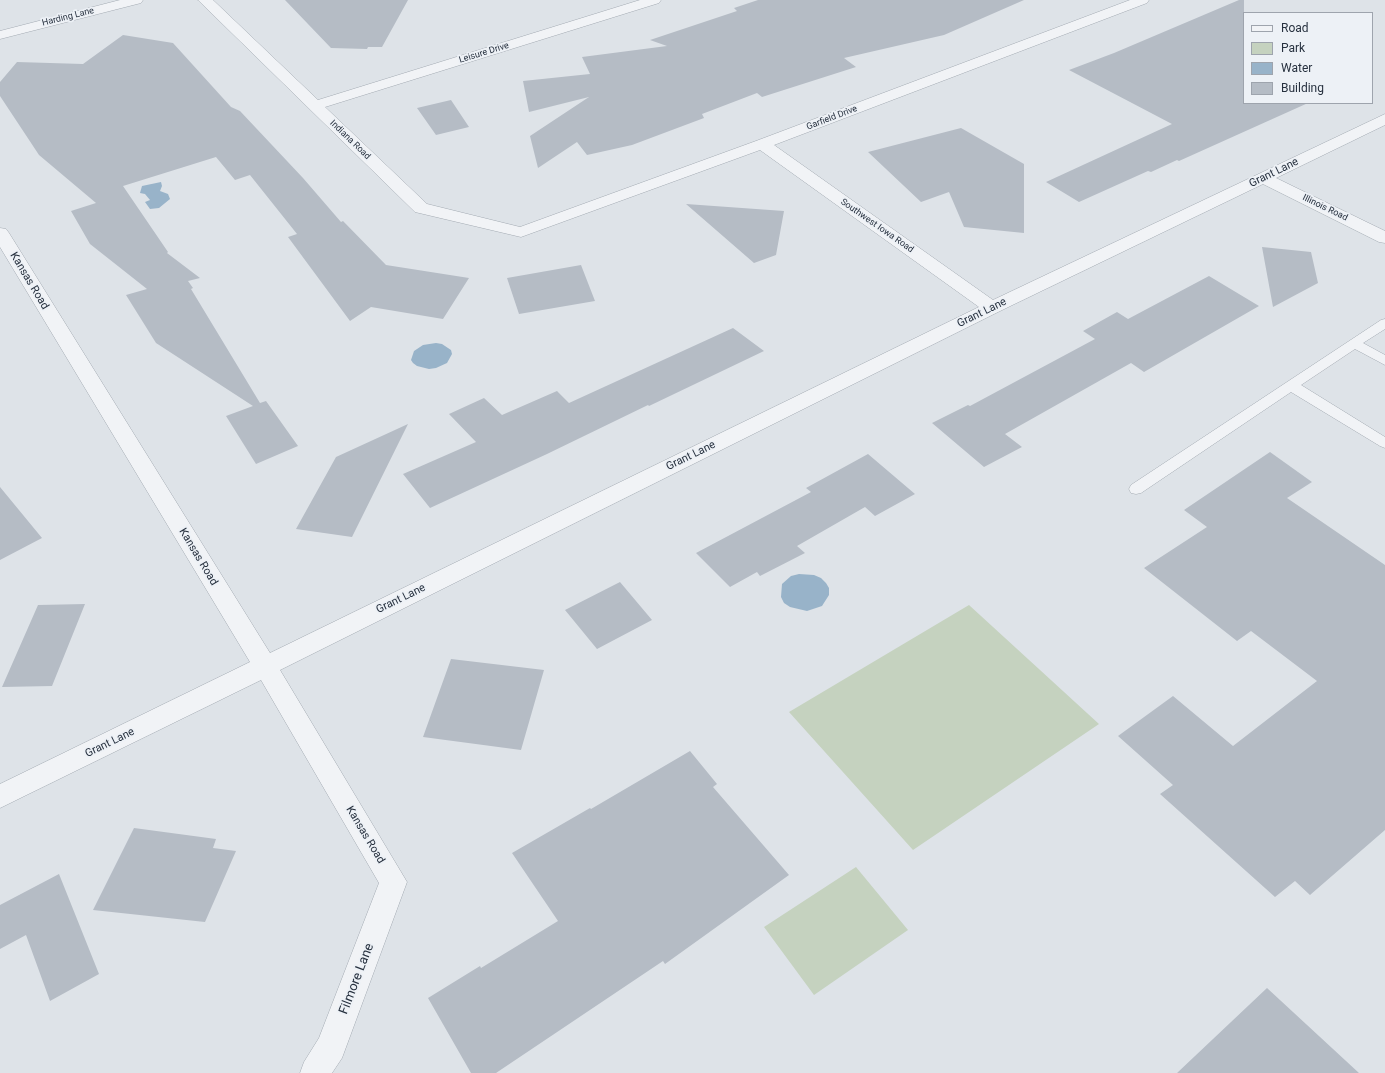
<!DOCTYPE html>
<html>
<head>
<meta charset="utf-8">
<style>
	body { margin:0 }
	#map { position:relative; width:1385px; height:1073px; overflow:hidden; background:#dee3e8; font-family:Roboto,sans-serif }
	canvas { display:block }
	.legend { position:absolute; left:1243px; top:12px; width:130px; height:92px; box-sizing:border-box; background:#edf1f6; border:1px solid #9ea4ad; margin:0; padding:5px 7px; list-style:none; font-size:12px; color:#27313f }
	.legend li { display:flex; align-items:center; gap:8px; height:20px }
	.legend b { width:20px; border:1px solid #9ea4ad }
</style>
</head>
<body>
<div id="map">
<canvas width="1385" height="1073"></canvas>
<ul class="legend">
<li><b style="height:5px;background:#f1f3f6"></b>Road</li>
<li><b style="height:11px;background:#c5d2bf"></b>Park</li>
<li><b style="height:11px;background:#98b3c9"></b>Water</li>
<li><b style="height:11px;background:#b5bcc5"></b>Building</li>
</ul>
</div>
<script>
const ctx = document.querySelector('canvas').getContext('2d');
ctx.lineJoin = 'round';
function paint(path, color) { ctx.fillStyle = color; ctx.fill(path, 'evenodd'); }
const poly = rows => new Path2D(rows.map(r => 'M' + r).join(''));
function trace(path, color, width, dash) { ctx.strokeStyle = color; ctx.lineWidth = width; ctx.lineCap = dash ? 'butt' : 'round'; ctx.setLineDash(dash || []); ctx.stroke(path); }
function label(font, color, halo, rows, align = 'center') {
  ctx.font = font + ' Roboto,sans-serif'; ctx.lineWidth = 3.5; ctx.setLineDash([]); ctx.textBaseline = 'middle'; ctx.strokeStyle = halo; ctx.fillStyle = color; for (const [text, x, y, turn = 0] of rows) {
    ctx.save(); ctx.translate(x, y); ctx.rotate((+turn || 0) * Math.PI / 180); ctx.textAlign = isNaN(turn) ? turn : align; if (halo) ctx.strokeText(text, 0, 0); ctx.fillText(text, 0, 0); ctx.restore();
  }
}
const green = poly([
	[969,605,1099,724,913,850,789,712],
	[856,867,908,930,814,995,764,927]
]);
const water = poly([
	[161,182,162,186,160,191,168,194,170,199,159,208,150,209,145,202,150,200,145,194,140,193,142,186],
	[436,343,442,344,451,350,452,354,447,363,436,368,429,369,417,366,413,363,411,360,414,351,423,345],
	[799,574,814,575,821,578,826,583,829,588,829,595,822,606,807,611,790,607,784,603,781,597,782,584,791,576]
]);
const building = poly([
	[285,0,408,0,382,47,368,47,367,49,331,48],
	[758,0,1024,0,944,35,844,58,856,67,762,97,757,93,702,114,704,118,632,145,587,155,577,142,538,168,530,136,589,97,529,112,523,81,590,74,582,57,667,46,650,40,737,11,734,8],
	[1239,0,1244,0,1244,103,1308,103,1179,161,1177,160,1151,172,1148,171,1079,202,1046,182,1172,124,1069,70,1114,53],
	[123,35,173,43,231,107,240,111,303,178,341,222,343,221,386,265,469,278,443,319,371,307,350,321,288,237,297,234,250,175,235,180,216,157,123,186,168,252,167,253,200,278,188,281,193,288,191,289,260,403,266,401,298,446,256,464,226,416,253,406,156,343,126,295,147,289,90,244,71,211,96,203,39,155,0,96,0,82,17,62,83,64],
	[451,100,469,127,436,135,417,108],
	[961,128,1024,164,1024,233,964,227,949,192,921,202,868,152],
	[686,204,784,211,776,255,754,263],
	[1262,247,1311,252,1318,283,1273,307],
	[581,265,595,301,519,314,507,278],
	[1209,276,1259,306,1144,372,1131,363,1005,434,1022,447,984,467,932,423,968,405,970,406,1095,339,1083,331,1117,312,1128,319],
	[733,328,764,351,649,406,648,405,547,454,430,508,403,474,476,442,449,414,484,398,502,415,557,391,569,403],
	[408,424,352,537,296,529,336,457],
	[1270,452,1312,482,1287,498,1385,565,1385,830,1310,895,1295,881,1275,897,1160,794,1173,785,1118,736,1173,696,1233,746,1317,681,1251,631,1237,641,1144,568,1207,527,1184,510],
	[868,454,915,494,875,516,865,507,797,546,805,553,760,576,757,572,730,587,696,553,811,492,806,488],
	[0,487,42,538,0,560],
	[620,582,652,620,597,649,565,610],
	[85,604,52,686,2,687,38,605],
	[451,659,544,670,521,750,423,737],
	[690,751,717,784,713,787,789,875,665,964,663,961,496,1073,471,1073,428,998,480,966,481,968,558,921,512,853,590,808,591,809],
	[134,828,216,839,213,848,236,851,205,922,93,910],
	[59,874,99,974,50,1001,26,935,0,949,0,905],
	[1267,988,1359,1073,1177,1073]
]);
const service = poly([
	[1385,319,1385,329,1363,343,1385,355,1385,365,1355,349,1301,385,1385,437,1385,448,1380,446,1291,392,1141,493,1136,494,1131,493,1129,489,1131,485,1381,320,1385,319]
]);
const minor = poly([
	[120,0,143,0,141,3,0,39,0,31,120,0],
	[198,0,213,0,318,100,640,0,661,0,659,3,325,107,427,204,520,227,756,141,1130,0,1149,0,1147,3,774,145,993,300,1385,114,1385,125,1276,178,1385,231,1385,243,1379,242,1263,184,998,312,280,670,407,882,342,1058,332,1073,300,1073,304,1062,319,1038,379,883,261,680,0,808,0,784,250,662,0,247,0,228,6,229,9,233,270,653,979,307,760,150,521,237,415,212,198,0]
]);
const farStreetnames = [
	["Harding Lane",68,17,-14],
	["Leisure Drive",484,53,-17],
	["Garfield Drive",832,118,-21],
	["Indiana Road",350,140,44],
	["Illinois Road",1325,208,26],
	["Southwest Iowa Road",877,226,35]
];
const streetNames = [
	["Grant Lane",1274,173,-26],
	["Kansas Road",29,281,59],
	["Grant Lane",982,313,-26],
	["Grant Lane",691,456,-26],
	["Kansas Road",198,557,59],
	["Grant Lane",401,599,-26],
	["Grant Lane",110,743,-26],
	["Kansas Road",365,835,59]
];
const nearStreetnames = [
	["Filmore Lane",357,979,-69]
];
paint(green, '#c5d2bf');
paint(water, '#98b3c9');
paint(building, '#b5bcc5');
trace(service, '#a3aab2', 1);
trace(minor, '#a3aab2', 1);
paint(service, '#f1f3f6');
paint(minor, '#f1f3f6');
label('9px', '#27313f', '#edf1f6', farStreetnames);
label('11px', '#27313f', '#edf1f6', streetNames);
label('13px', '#27313f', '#edf1f6', nearStreetnames);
</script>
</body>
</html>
